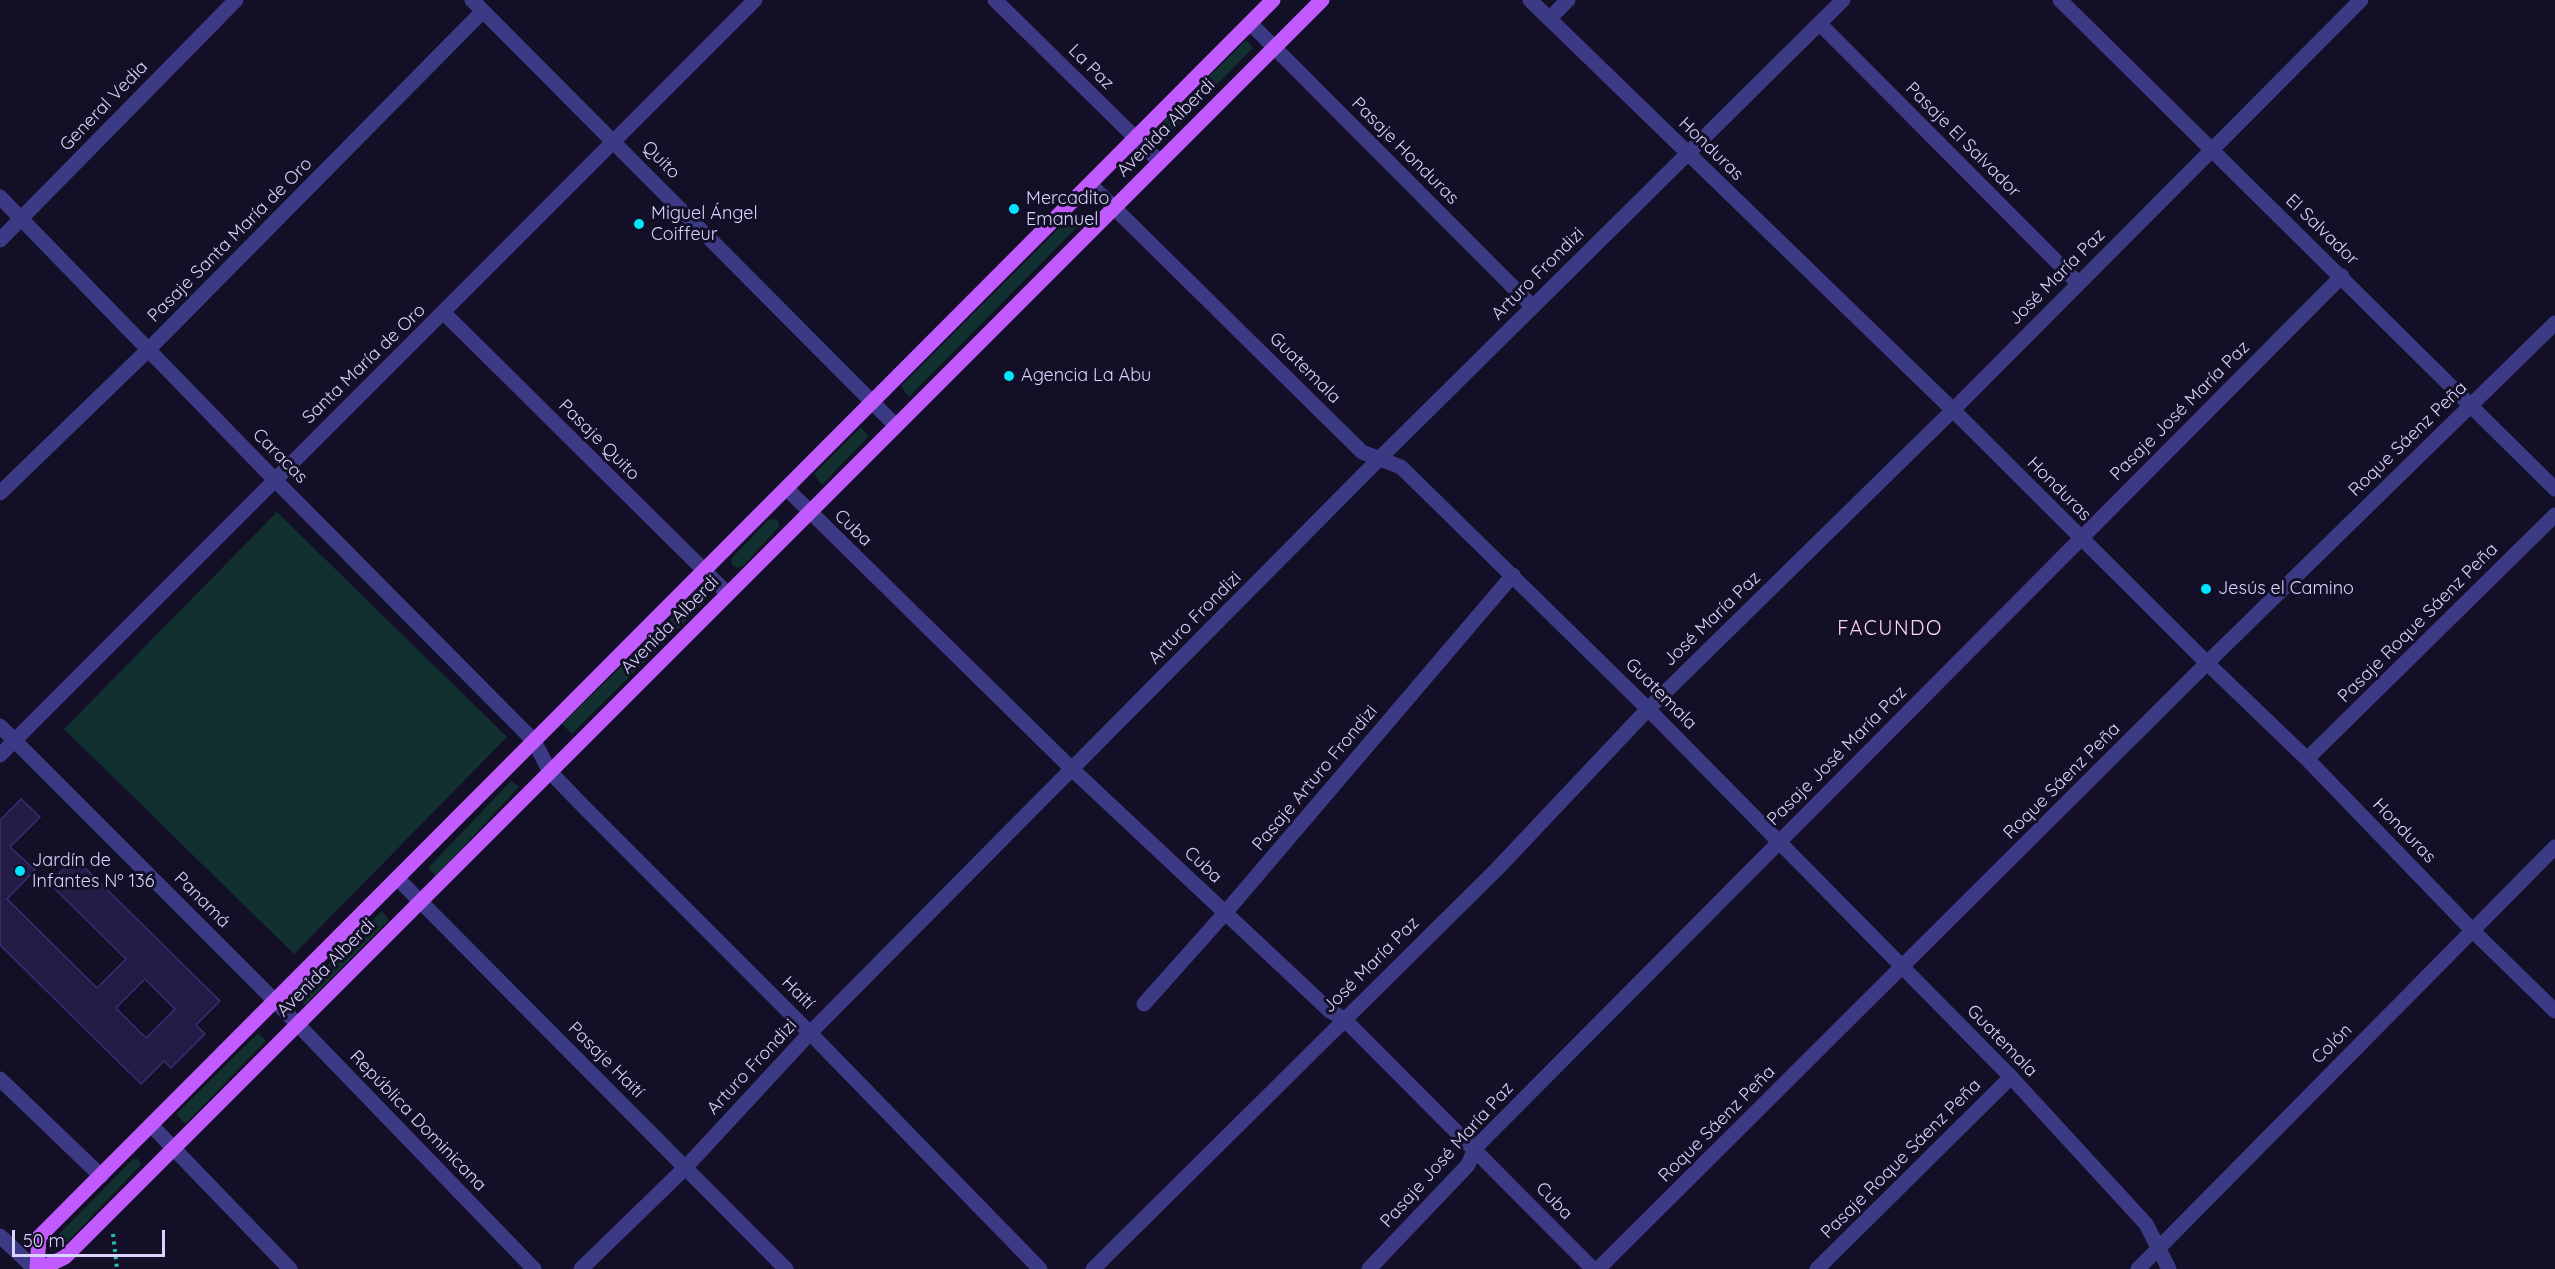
<!DOCTYPE html>
<html>
<head>
<meta charset="utf-8">
<style>
	body { margin:0 }
	#map { position:relative; width:2555px; height:1269px; overflow:hidden; background:#130f26; font-family:Quicksand,sans-serif }
	canvas { display:block }
	.scale { position:absolute; left:12px; top:1230px; width:153px; height:27px; box-sizing:border-box; border:3px solid #d9d4ff; border-top:0; padding-left:8px; font-size:18px; line-height:21px; white-space:nowrap; color:#d9d4ff; -webkit-text-stroke:4px #130f26; paint-order:stroke }
</style>
</head>
<body>
<div id="map">
<canvas width="2555" height="1269"></canvas>
<div class="scale">50 m</div>
</div>
<script>
const ctx = document.querySelector('canvas').getContext('2d');
ctx.lineJoin = 'round';
function paint(path, color) { ctx.fillStyle = color; ctx.fill(path, 'evenodd'); }
const poly = rows => new Path2D(rows.map(r => 'M' + r).join(''));
function trace(path, color, width, dash) { ctx.strokeStyle = color; ctx.lineWidth = width; ctx.lineCap = dash ? 'butt' : 'round'; ctx.setLineDash(dash || []); ctx.stroke(path); }
function label(font, color, halo, rows, align = 'center') {
  ctx.font = font + ' Quicksand,sans-serif'; ctx.lineWidth = 6; ctx.setLineDash([]); ctx.textBaseline = 'middle'; ctx.strokeStyle = halo; ctx.fillStyle = color; for (const [text, x, y, turn = 0] of rows) {
    ctx.save(); ctx.translate(x, y); ctx.rotate((+turn || 0) * Math.PI / 180); ctx.textAlign = isNaN(turn) ? turn : align; if (halo) ctx.strokeText(text, 0, 0); ctx.fillText(text, 0, 0); ctx.restore();
  }
}
const green = poly([
	[1246,40,1253,48,1167,136,1158,127],
	[1072,215,1082,222,909,397,901,386],
	[861,427,869,436,822,485,814,474],
	[277,512,507,737,294,954,64,729],
	[774,519,778,521,779,527,743,566,738,568,732,565,731,559,768,520],
	[694,596,703,604,572,734,562,724],
	[511,781,519,787,436,876,428,868],
	[382,911,389,920,305,1005,296,996],
	[258,1033,266,1041,185,1124,176,1114],
	[133,1159,138,1159,141,1165,68,1241,62,1243,59,1239,59,1234]
]);
const building = poly([
	[21,799,40,817,10,847,35,870,7,899,97,988,126,959,49,883,75,858,220,1001,196,1025,205,1034,171,1068,164,1061,141,1084,0,945,0,820,21,799],
	[145,979,175,1009,146,1038,116,1008,145,979]
]);
const path = poly([
	[113,1234,117,1269]
]);
const minor = poly([
	[472,0,896,426],
	[995,0,1160,162],
	[1530,0,1953,410,2207,663,2307,759,2472,930,2555,1011],
	[2060,0,2555,489],
	[1550,18,1568,0],
	[1250,23,1533,307],
	[1820,24,2078,283],
	[1090,184,1362,452,1401,467,1648,709,2011,1077,2146,1224,2169,1269],
	[0,197,274,479,534,741,550,772,585,808,810,1033,1040,1269],
	[0,240,236,0],
	[444,313,728,594],
	[786,488,1073,770,1330,1011,1344,1019,1593,1269],
	[0,493,148,350,483,11],
	[0,726,275,1001,534,1269],
	[0,755,755,0],
	[2307,759,2555,515],
	[397,878,786,1269],
	[1144,1004,1225,913,1513,575],
	[0,1079,101,1176],
	[151,1125,290,1269],
	[0,1236,35,1269],
	[581,1269,686,1167,810,1033,1380,458,1843,0],
	[1093,1269,1497,869,1648,709,1953,410,2361,0],
	[1369,1269,1468,1165,1475,1148,2342,276],
	[1598,1269,2207,663,2555,323],
	[1817,1269,2011,1077],
	[2138,1269,2555,847]
]);
const major = poly([
	[37,1269,39,1237,1273,0],
	[40,1269,65,1257,1322,0]
]);
const markers = [
	[1014,209,6,"#00e5ff"],
	[639,224,6,"#00e5ff"],
	[1009,376,6,"#00e5ff"],
	[2206,589,6,"#00e5ff"],
	[20,871,6,"#00e5ff"]
];
const streetNames = [
	["La Paz",1091,67,45],
	["General Vedia",104,106,-46],
	["Avenida Alberdi",1166,128,-45],
	["Pasaje El Salvador",1963,140,45],
	["Honduras",1711,149,44],
	["Pasaje Honduras",1405,151,45],
	["Quito",661,160,45],
	["El Salvador",2322,230,44],
	["Pasaje Santa María de Oro",230,240,-45],
	["Arturo Frondizi",1538,274,-45],
	["José María Paz",2057,277,-45],
	["Santa María de Oro",364,364,-44],
	["Guatemala",1305,368,45],
	["Pasaje José María Paz",2180,411,-45],
	["Roque Sáenz Peña",2408,439,-44],
	["Pasaje Quito",599,440,45],
	["Caracas",280,456,45],
	["Honduras",2059,489,45],
	["Cuba",853,528,44],
	["Arturo Frondizi",1195,618,-45],
	["José María Paz",1712,619,-44],
	["Pasaje Roque Sáenz Peña",2418,623,-45],
	["Avenida Alberdi",670,625,-45],
	["Guatemala",1661,694,45],
	["Pasaje José María Paz",1837,756,-45],
	["Pasaje Arturo Frondizi",1315,778,-50],
	["Roque Sáenz Peña",2062,781,-45],
	["Honduras",2404,831,46],
	["Cuba",1203,865,43],
	["Panamá",202,900,45],
	["José María Paz",1371,965,-45],
	["Avenida Alberdi",326,968,-45],
	["Haití",798,993,45],
	["Guatemala",2002,1041,46],
	["Colón",2332,1044,-45],
	["Pasaje Haití",606,1060,45],
	["Arturo Frondizi",752,1067,-47],
	["República Dominicana",418,1121,46],
	["Roque Sáenz Peña",1717,1124,-45],
	["Pasaje José María Paz",1447,1155,-48],
	["Pasaje Roque Sáenz Peña",1901,1159,-45],
	["Cuba",1554,1201,46]
];
const poiNames = [
	["Mercadito",1026,199],
	["Emanuel",1026,220],
	["Miguel Ángel",651,214],
	["Coiffeur",651,235],
	["Agencia La Abu",1021,376],
	["Jesús el Camino",2218,589],
	["Jardín de",32,861],
	["Infantes Nº 136",32,882]
];
const neighbourhoodNames = [
	["FACUNDO",1890,629]
];
paint(green, '#12302f');
paint(building, '#241b47');
trace(building, '#3b2d73', 1.5);
trace(path, '#2fb8b0', 4, [3, 4.5]);
trace(minor, '#3d3a85', 15);
trace(major, '#c25bff', 15);
for (const [x, y, r, color] of markers) { const dot = new Path2D(); dot.arc(x, y, r, 0, 2 * Math.PI); ctx.fillStyle = color; ctx.fill(dot); trace(dot, '#130f26', 2); }
label('18px', '#d9d4ff', '#130f26', streetNames);
label('18px', '#d9d4ff', '#130f26', poiNames, 'left');
ctx.letterSpacing = '1.5px';
label('20px', '#ffd6f0', '#130f26', neighbourhoodNames);
ctx.letterSpacing = '0px';
</script>
</body>
</html>
